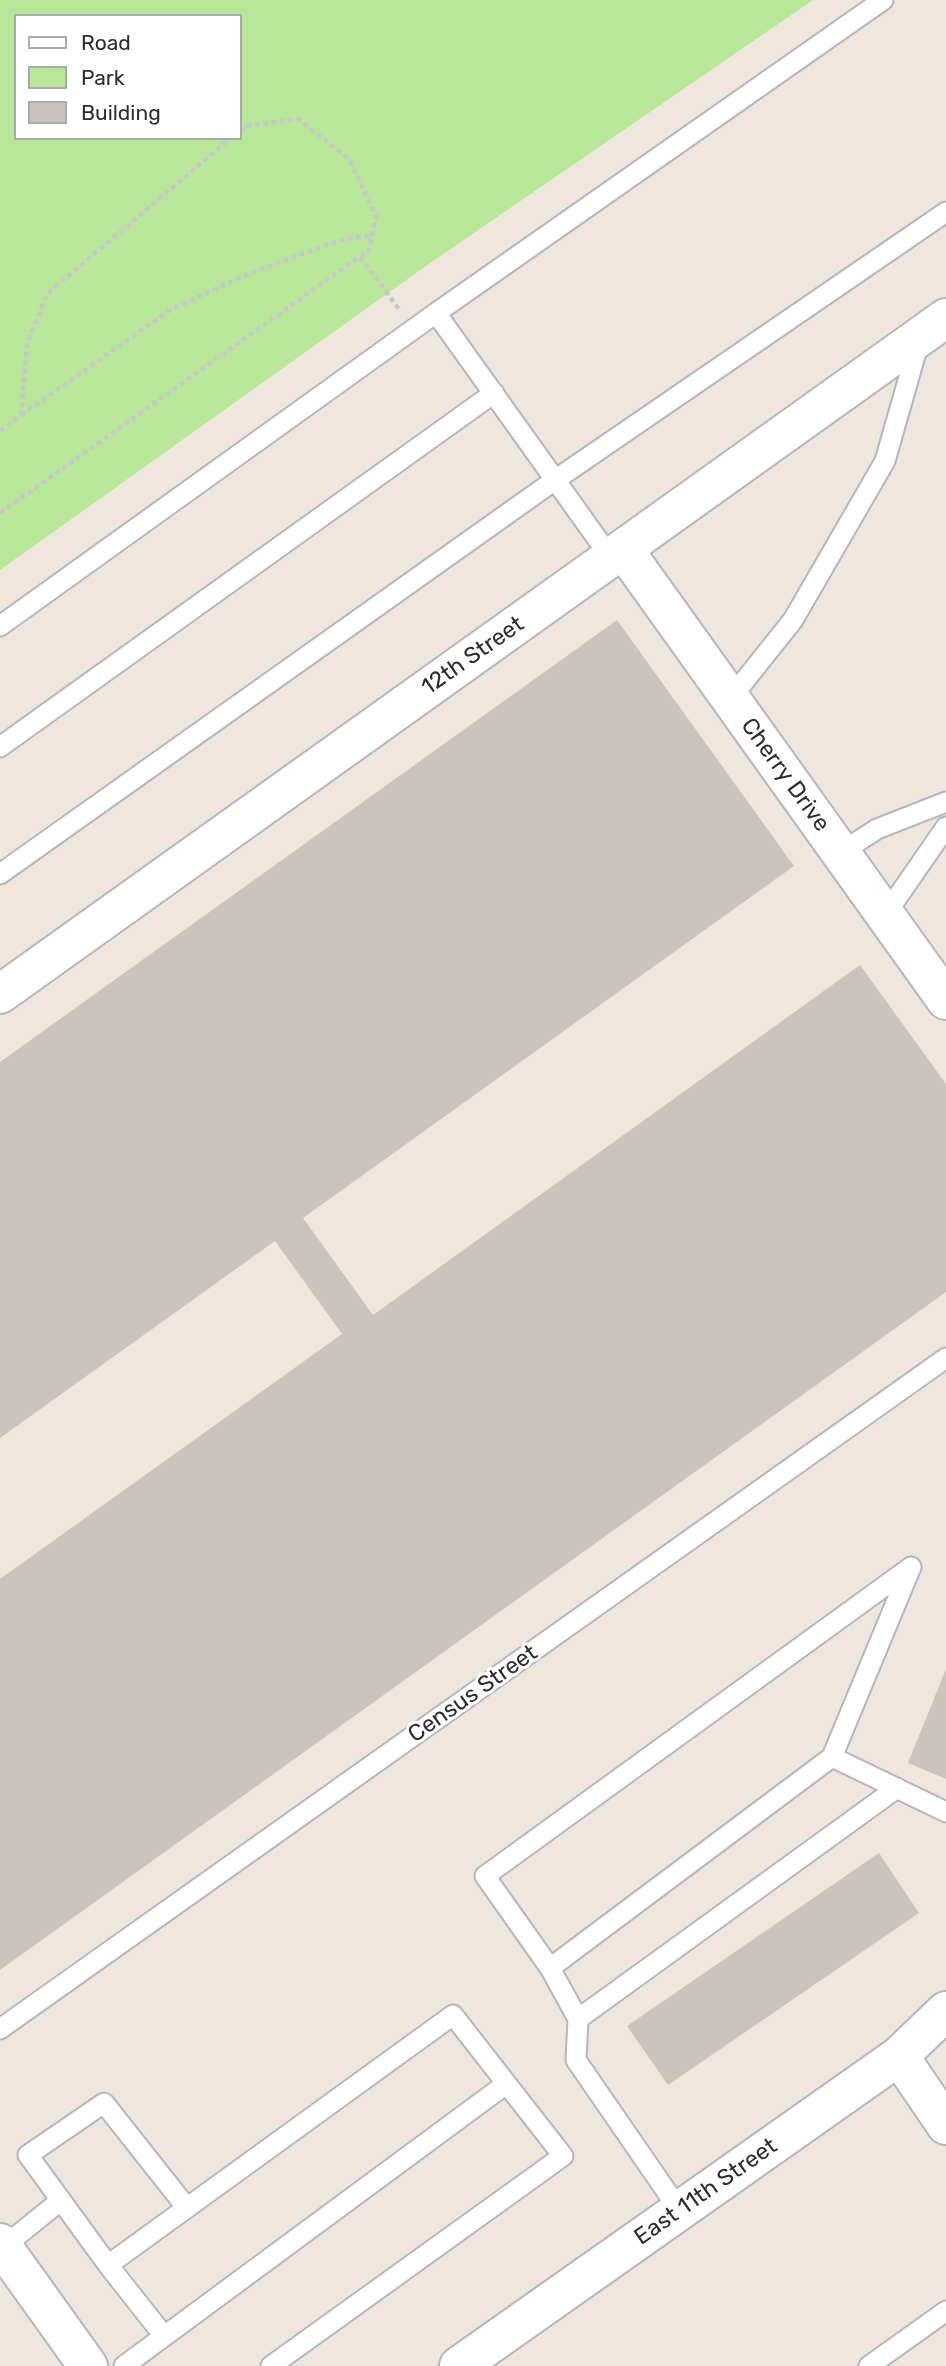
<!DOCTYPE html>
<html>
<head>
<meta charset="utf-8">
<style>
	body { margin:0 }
	#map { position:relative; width:946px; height:2366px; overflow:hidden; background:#efe7de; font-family:Rubik,sans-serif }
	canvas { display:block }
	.legend { position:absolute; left:14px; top:14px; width:228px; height:126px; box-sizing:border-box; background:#fff; border:2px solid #ababab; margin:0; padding:9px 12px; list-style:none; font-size:21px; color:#2d2d2d }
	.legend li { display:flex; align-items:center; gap:14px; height:35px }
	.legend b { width:35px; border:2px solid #ababab }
</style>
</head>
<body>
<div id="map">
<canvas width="946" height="2366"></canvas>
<ul class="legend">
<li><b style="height:9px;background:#fff"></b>Road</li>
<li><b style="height:19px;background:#b8e799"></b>Park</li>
<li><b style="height:19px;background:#cac4be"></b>Building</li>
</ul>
</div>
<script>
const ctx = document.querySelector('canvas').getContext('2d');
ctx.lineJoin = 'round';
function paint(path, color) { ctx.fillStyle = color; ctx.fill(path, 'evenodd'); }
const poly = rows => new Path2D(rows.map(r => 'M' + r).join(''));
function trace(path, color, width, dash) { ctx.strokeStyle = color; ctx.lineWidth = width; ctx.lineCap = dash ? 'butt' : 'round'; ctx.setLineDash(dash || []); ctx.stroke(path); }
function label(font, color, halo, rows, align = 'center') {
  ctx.font = font + ' Rubik,sans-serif'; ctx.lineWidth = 6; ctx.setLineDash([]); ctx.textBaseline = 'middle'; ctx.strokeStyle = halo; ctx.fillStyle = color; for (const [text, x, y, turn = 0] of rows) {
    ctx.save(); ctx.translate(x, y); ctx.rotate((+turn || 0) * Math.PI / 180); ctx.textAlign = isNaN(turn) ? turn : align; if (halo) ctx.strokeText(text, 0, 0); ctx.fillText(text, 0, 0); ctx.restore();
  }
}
const green = poly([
	[0,0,813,0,433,261,0,570],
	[16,16,240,16,240,138,16,138]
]);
const building = poly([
	[617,620,794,866,303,1218,373,1315,860,965,946,1084,946,1292,0,1970,0,1579,342,1334,275,1241,0,1438,0,1062],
	[946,1669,946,1779,908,1763],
	[879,1853,919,1913,668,2085,627,2026]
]);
const path = poly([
	[360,257,399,309],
	[21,415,170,310,250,273,341,240,372,235],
	[0,431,21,415,27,344,47,294,231,138],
	[0,513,369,250,376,216,349,159,298,119,246,126,240,131]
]);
const service = poly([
	[436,313,883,0],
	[0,626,436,313,611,558],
	[730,699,793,620,885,461,919,342],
	[0,747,494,393],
	[840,853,877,829,946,802],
	[0,874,555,480,946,212],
	[885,915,946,827],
	[832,1757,946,1812],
	[550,1968,832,1757,911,1567],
	[578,2019,897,1788],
	[0,2029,946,1358],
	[680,2211,576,2060,578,2019,550,1968,485,1876,911,1567],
	[3,2247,60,2201],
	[108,2265,453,2015,563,2156,271,2366],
	[164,2336,108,2265,28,2155,104,2103,187,2208],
	[124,2366,506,2084],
	[869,2366,946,2311]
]);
const minor = poly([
	[624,550,946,1000],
	[0,994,946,318],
	[899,2056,946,2125],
	[0,2243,88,2366],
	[459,2366,899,2056,946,2011]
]);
const streetNames = [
	["12th Street",473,656,-35],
	["Cherry Drive",785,775,54],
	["Census Street",473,1694,-35],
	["East 11th Street",706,2192,-35]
];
paint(green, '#b8e799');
paint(building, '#cac4be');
trace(service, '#b3b6c1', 23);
trace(minor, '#b3b6c1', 42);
trace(path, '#c8c8c8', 4.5, [5, 3.5]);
trace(service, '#fff', 19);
trace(minor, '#fff', 38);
label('23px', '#2d2d2d', '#fff', streetNames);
</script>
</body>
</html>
